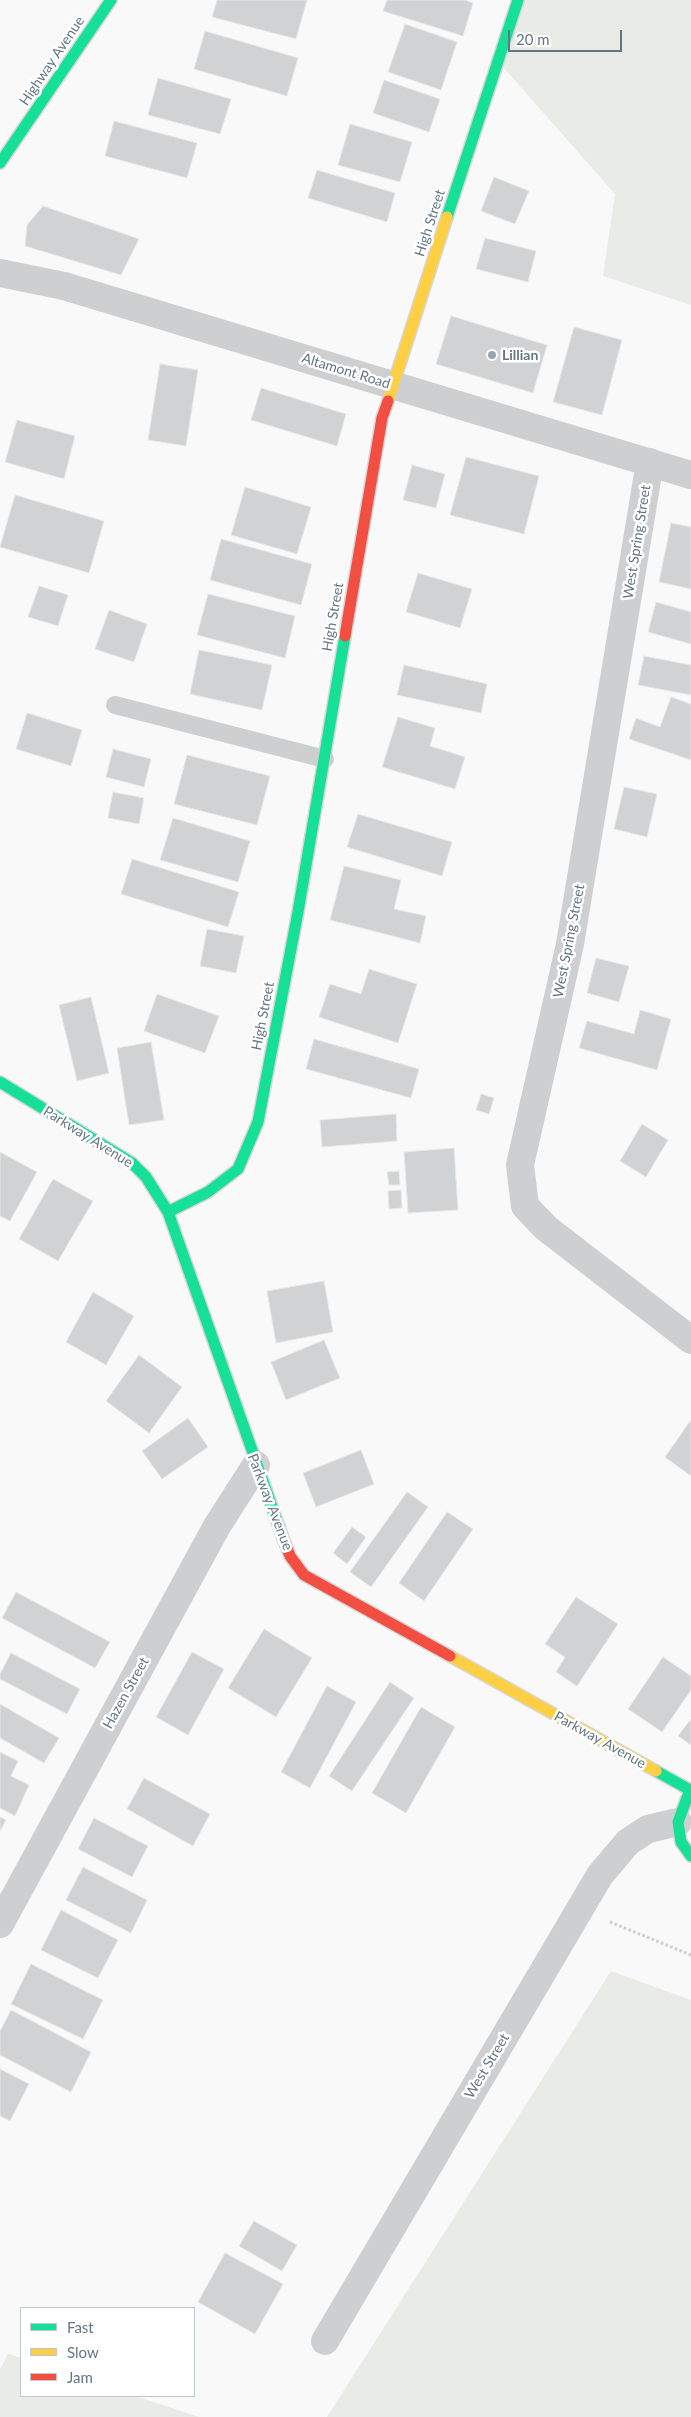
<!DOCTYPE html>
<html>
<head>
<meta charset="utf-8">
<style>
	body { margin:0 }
	#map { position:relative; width:691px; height:2417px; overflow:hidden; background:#f9f9f9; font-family:Lato,sans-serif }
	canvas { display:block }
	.legend { position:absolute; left:20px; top:2307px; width:175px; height:90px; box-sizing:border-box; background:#fff; border:1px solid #c1c8cd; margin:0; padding:6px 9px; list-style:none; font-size:15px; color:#657683 }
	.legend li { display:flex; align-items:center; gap:10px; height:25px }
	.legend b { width:25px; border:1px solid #c1c8cd }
	.scale { position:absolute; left:508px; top:30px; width:114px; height:22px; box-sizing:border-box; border:2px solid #657683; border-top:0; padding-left:6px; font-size:15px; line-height:18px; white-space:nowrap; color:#657683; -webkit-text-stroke:4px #fff; paint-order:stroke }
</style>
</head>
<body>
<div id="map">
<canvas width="691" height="2417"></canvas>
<ul class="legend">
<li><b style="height:6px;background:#16e098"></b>Fast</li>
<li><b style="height:6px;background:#ffcf43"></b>Slow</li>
<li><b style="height:6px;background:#f24e42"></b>Jam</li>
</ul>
<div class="scale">20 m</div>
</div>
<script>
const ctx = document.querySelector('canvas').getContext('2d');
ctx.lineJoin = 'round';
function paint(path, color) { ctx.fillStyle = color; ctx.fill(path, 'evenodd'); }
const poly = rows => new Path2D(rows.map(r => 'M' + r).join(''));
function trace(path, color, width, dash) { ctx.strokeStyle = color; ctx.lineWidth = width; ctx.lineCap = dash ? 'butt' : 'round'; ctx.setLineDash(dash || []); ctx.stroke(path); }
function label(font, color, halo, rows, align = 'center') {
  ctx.font = font + ' Lato,sans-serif'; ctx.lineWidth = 5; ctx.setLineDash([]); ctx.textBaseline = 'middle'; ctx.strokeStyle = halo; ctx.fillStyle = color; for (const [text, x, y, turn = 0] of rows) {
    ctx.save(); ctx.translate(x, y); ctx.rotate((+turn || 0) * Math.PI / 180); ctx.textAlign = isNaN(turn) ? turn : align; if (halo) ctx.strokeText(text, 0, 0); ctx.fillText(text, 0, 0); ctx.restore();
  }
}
const green = poly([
	[521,0,691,0,691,305,603,276,615,194,503,67],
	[611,1971,691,2000,691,2417,327,2417],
	[8,2354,21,2358,21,2396,135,2396,199,2417,0,2417,0,2369]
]);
const building = poly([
	[217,0,307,0,296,39,212,17,217,0],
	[387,0,465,0,473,3,463,36,383,11,387,0],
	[405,24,457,42,441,90,388,72,405,24],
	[205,31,298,58,287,96,194,69,205,31],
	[158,78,231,99,220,134,148,115,158,78],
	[384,80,440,99,429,132,373,113,384,80],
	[114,121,197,143,187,178,105,156,114,121],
	[350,124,412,142,400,182,338,165,350,124],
	[317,170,395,193,387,222,308,198,317,170],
	[494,177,529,191,515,224,481,211,494,177],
	[43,206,139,239,121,275,25,246,27,225,43,206],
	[485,238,536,251,528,282,476,269,485,238],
	[451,316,547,345,533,393,436,364,451,316],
	[574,327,622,340,602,415,553,402,574,327],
	[160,364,198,370,186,446,148,440,160,364],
	[261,388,346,414,337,446,251,420,261,388],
	[17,420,75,436,64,479,5,462,17,420],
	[466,457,539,476,524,534,450,515,466,457],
	[412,465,445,474,436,508,403,500,412,465],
	[245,487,311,507,297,554,231,535,245,487],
	[15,495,104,521,89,573,0,547,15,495],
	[671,523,691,527,691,589,659,582,671,523],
	[221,539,312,564,301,605,210,580,221,539],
	[418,573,472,589,460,628,406,612,418,573],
	[39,586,68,595,58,626,28,617,39,586],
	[208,594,295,616,285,658,197,635,208,594],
	[656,602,691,612,691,644,648,632,656,602],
	[109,610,147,624,134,662,95,649,109,610],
	[199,650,272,665,262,710,190,694,199,650],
	[644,656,691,665,691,695,638,685,644,656],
	[404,665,487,684,481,713,397,695,404,665],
	[671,697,691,704,691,760,629,739,636,718,660,727,671,697],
	[27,713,82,730,71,766,16,749,27,713],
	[398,717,435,728,430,746,465,757,455,789,382,767,398,717],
	[113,749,151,759,144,787,106,777,113,749],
	[187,755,270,776,257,825,174,804,187,755],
	[624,787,657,794,647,837,614,829,624,787],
	[113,792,144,798,139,824,108,818,113,792],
	[358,814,452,842,442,876,347,847,358,814],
	[173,818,250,841,238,882,160,860,173,818],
	[132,859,239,892,228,927,121,894,132,859],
	[344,866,401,880,394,909,426,916,420,943,330,920,344,866],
	[207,929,244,936,236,973,200,966,207,929],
	[596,958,629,966,619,1002,587,993,596,958],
	[369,969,417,984,398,1043,319,1017,330,984,361,994,369,969],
	[157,994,219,1016,205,1053,144,1031,157,994],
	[91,997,109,1073,77,1081,59,1005,91,997],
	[640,1010,671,1019,657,1070,579,1048,587,1021,634,1034,640,1010],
	[314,1039,419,1069,411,1098,306,1069,314,1039],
	[151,1042,164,1120,129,1125,117,1048,151,1042],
	[481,1094,494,1098,489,1114,476,1110,481,1094],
	[396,1114,397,1141,322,1147,320,1120,396,1114],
	[642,1124,668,1140,646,1177,620,1161,642,1124],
	[454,1148,458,1210,408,1213,404,1152,454,1148],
	[0,1152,37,1172,10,1221,0,1216,0,1152],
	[399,1171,400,1185,389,1185,387,1172,399,1171],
	[53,1179,93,1201,58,1261,19,1239,53,1179],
	[401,1190,402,1208,389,1209,388,1191,401,1190],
	[324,1281,333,1332,276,1343,267,1291,324,1281],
	[93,1292,134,1316,106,1365,66,1342,93,1292],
	[324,1340,340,1378,286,1400,271,1362,324,1340],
	[139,1355,182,1387,149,1433,106,1401,139,1355],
	[188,1418,208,1447,162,1479,142,1451,188,1418],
	[691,1420,691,1476,665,1457,691,1420],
	[361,1450,374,1484,316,1507,303,1473,361,1450],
	[407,1492,428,1507,371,1587,350,1572,407,1492],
	[447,1512,473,1529,424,1601,399,1583,447,1512],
	[352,1527,366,1537,347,1564,333,1553,352,1527],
	[16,1592,110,1642,95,1668,2,1618,16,1592],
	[576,1597,618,1624,577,1686,556,1672,565,1657,545,1644,576,1597],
	[264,1629,312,1658,276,1717,228,1688,264,1629],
	[192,1652,224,1669,188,1735,156,1717,192,1652],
	[11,1653,80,1689,67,1714,0,1679,0,1674,11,1653],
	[663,1657,691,1676,691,1690,662,1732,628,1709,663,1657],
	[390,1682,414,1698,352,1791,329,1776,390,1682],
	[327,1686,356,1702,310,1788,281,1772,327,1686],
	[0,1704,59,1738,44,1763,0,1738,0,1704],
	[421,1707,455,1727,406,1813,372,1793,421,1707],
	[691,1719,691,1745,678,1736,691,1719],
	[0,1752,18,1761,11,1776,29,1785,15,1816,0,1808,0,1752],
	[144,1778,210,1814,193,1846,127,1809,144,1778],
	[0,1817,6,1820,0,1831,0,1817],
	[94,1818,148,1846,132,1877,78,1849,94,1818],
	[83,1867,147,1900,131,1933,66,1900,83,1867],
	[61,1910,118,1940,98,1978,41,1950,61,1910],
	[31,1964,103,2000,83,2039,11,2004,31,1964],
	[11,2010,91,2052,71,2092,0,2055,0,2031,11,2010],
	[0,2069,29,2084,10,2121,0,2116,0,2069],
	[254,2221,297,2245,282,2271,239,2246,254,2221],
	[225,2253,283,2284,255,2334,198,2302,225,2253]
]);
const path = poly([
	[610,1922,691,1955]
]);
const lane = poly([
	[115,705,325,759]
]);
const street = poly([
	[0,273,64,286,691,475],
	[650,462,570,944,520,1165,525,1206,546,1228,691,1340],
	[0,1924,217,1526,256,1465],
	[325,2341,600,1875,628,1842,648,1829,678,1822]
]);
const fast = poly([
	[0,163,111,0],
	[447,217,518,0],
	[0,1082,132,1163,146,1177,168,1212,283,1538],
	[168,1212,208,1192,238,1169,258,1122,298,912,345,636],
	[656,1771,690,1790,678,1822,681,1842,691,1856]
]);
const slow = poly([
	[388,401,447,217],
	[450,1656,656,1771]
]);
const jam = poly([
	[345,636,382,418,388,401],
	[283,1538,290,1556,304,1575,450,1656]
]);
const markers = [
	[492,355,5,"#99a4ac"]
];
const streetNames = [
	["Highway Avenue",52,61,-56],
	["High Street",430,223,-72],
	["Altamont Road",346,371,17],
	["West Spring Street",637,542,-81],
	["High Street",333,617,-80],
	["West Spring Street",569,941,-79],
	["High Street",263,1016,-79],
	["Parkway Avenue",88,1137,32],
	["Parkway Avenue",270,1502,69],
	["Hazen Street",126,1693,-61],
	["Parkway Avenue",600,1740,29],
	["West Street",487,2066,-59]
];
const poiNames = [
	["Lillian",502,355]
];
paint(green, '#e8ebe6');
paint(building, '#d0d2d3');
trace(building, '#e8e8e8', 1);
trace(fast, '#d5d6d7', 14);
trace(slow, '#d5d6d7', 14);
trace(jam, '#d5d6d7', 14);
trace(path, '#cbcccd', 3, [2.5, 2.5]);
trace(lane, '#cecfd0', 18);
trace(street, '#cecfd0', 28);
trace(fast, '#16e098', 11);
trace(slow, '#ffcf43', 11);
trace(jam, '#f24e42', 11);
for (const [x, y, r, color] of markers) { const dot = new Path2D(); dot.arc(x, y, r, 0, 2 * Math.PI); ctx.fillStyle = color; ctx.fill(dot); trace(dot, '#fff', 2); }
label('14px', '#657683', '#fff', streetNames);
label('bold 14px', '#657683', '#fff', poiNames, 'left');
</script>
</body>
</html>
